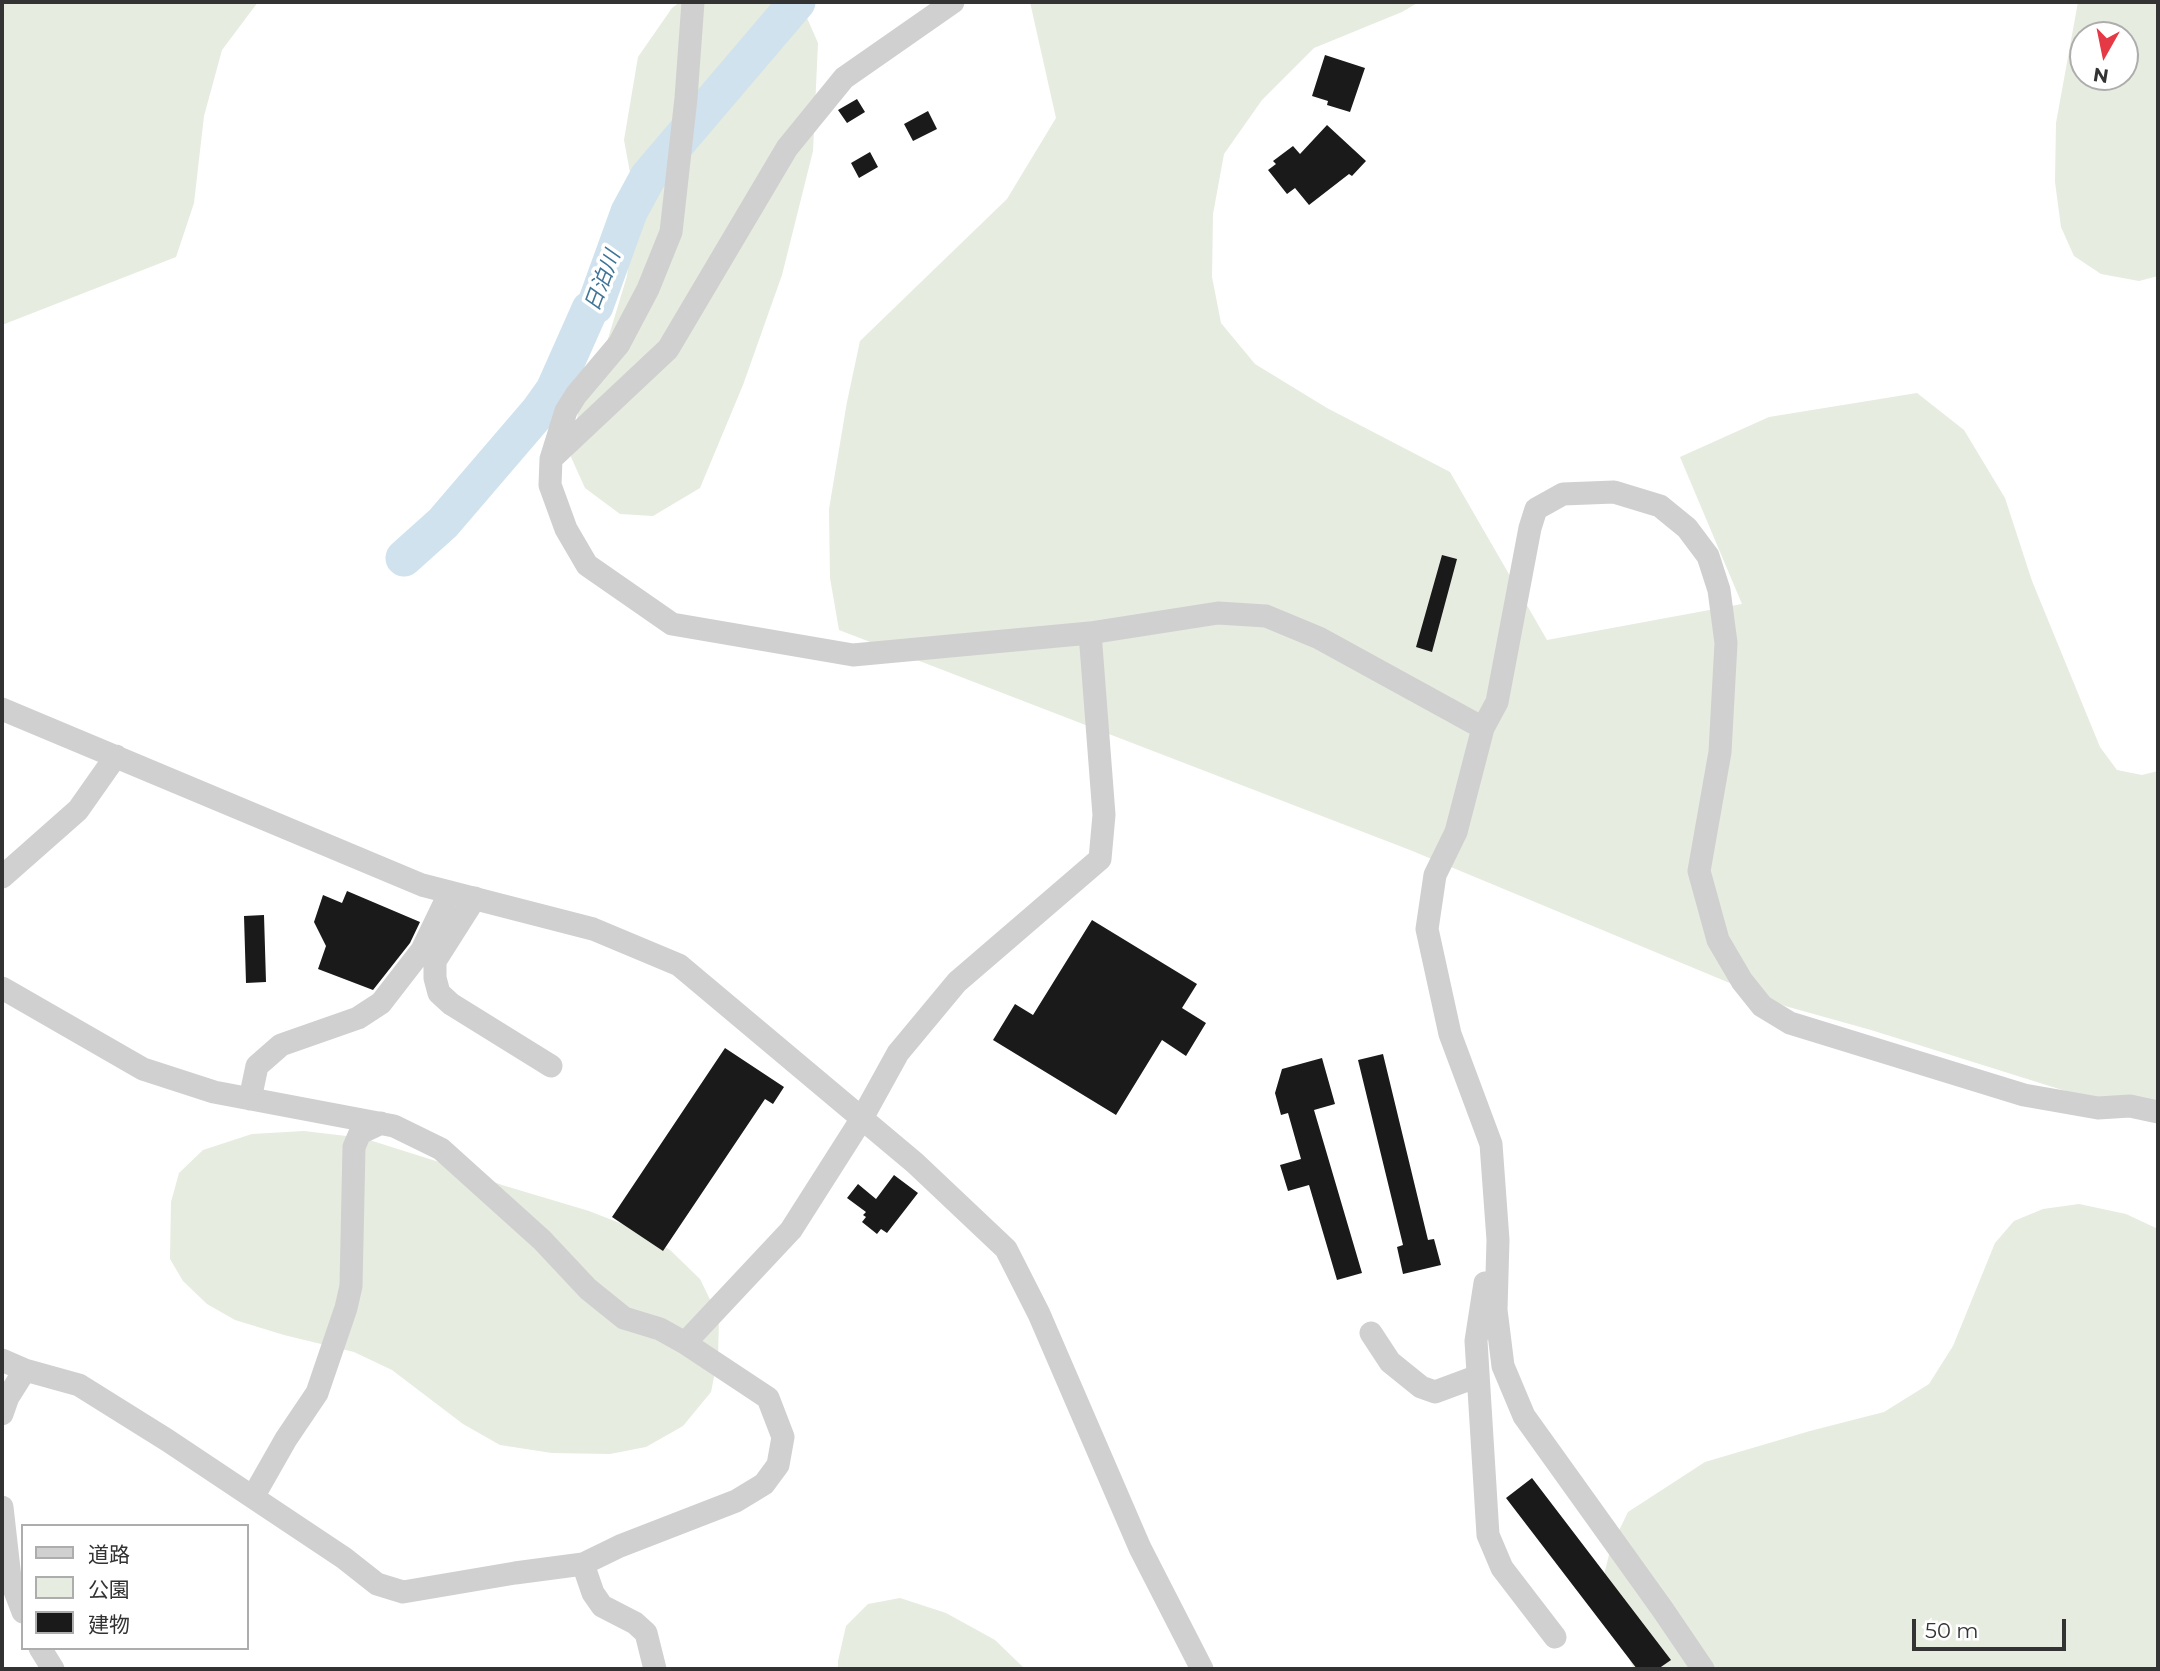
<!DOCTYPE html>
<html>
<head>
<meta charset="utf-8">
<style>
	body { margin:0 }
	#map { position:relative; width:2160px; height:1671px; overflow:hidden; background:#fff; font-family:Montserrat,"Noto Sans JP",sans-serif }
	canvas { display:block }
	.frame { position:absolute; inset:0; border:4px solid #333; pointer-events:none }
	.legend { position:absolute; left:21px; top:1524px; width:228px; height:126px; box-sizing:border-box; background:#fff; border:2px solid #adadad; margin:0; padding:9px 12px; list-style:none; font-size:21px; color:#333 }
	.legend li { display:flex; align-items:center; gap:14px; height:35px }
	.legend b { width:35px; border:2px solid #adadad }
	.north { position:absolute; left:2069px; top:21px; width:70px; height:70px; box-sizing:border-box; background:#fff; border:2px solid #adadad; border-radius:50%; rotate:189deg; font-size:19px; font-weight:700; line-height:28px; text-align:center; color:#333 }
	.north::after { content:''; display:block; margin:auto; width:24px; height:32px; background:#e63946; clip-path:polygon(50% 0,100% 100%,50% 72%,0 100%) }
	.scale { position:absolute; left:1912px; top:1619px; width:154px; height:32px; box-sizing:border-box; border:4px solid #333; border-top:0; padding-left:9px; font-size:21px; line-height:24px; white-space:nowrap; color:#333; -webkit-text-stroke:5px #fff; paint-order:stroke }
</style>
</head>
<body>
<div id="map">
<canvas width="2160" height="1671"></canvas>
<div class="frame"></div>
<ul class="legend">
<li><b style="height:9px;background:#d0d0d0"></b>道路</li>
<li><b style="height:19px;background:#e6ecdf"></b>公園</li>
<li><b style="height:19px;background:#1a1a1a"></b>建物</li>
</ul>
<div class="north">N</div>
<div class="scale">50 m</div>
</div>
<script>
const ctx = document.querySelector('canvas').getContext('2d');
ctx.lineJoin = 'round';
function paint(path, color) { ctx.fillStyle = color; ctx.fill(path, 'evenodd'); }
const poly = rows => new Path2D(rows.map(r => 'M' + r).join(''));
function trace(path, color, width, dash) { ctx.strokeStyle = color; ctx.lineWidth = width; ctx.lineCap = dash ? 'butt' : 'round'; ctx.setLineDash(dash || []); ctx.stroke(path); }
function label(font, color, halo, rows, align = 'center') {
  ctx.font = font + ' Montserrat,"Noto Sans JP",sans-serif'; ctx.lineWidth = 7; ctx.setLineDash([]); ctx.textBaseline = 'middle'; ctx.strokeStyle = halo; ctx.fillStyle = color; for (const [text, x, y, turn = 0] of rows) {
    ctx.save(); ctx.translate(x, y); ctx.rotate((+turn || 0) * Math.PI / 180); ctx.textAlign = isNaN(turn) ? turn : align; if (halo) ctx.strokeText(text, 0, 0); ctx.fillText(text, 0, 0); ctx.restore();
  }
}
const green = poly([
	[2,2,258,2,222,50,204,116,194,203,176,257,2,325],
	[680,2,800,2,818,43,813,151,782,275,743,385,700,488,653,516,620,514,585,488,571,457,578,413,607,342,627,276,636,205,624,140,638,57,672,8],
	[1030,2,1419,2,1402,12,1314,48,1262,100,1224,154,1213,214,1212,277,1221,323,1255,364,1327,408,1450,472,1547,640,1742,604,1680,457,1769,417,1917,393,1964,430,2005,498,2032,581,2100,747,2117,770,2142,775,2158,771,2158,1120,1871,1030,1785,1006,1410,850,839,630,830,578,829,509,847,402,860,341,1007,199,1056,118],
	[2078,2,2158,2,2158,276,2139,281,2101,274,2074,256,2061,227,2055,182,2056,123],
	[2083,35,2125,35,2125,77,2083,77],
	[304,1131,363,1138,439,1162,502,1185,589,1211,635,1229,670,1250,700,1279,719,1318,718,1357,711,1392,683,1426,646,1447,610,1454,552,1453,500,1445,463,1424,392,1370,354,1352,284,1335,235,1320,207,1304,183,1281,170,1259,171,1202,179,1173,203,1150,252,1134],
	[2079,1204,2126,1214,2158,1229,2158,1669,2003,1669,1986,1667,1977,1669,1634,1669,1607,1612,1604,1575,1611,1547,1628,1512,1705,1462,1810,1431,1884,1412,1929,1384,1953,1346,1995,1243,2014,1221,2043,1209],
	[900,1598,946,1613,995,1640,1025,1669,838,1669,838,1661,846,1626,868,1604]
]);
const river = poly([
	[404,558,443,523,539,411,554,390,590,309,595,306,629,212,648,177,797,2]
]);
const building = poly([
	[1325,55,1365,68,1350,112,1327,105,1328,101,1312,96],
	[857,99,865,112,847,123,838,110],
	[928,111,937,129,913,141,904,124],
	[1327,125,1366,161,1352,176,1349,174,1309,205,1295,188,1287,194,1268,170,1276,164,1273,161,1293,146,1300,154],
	[870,152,878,167,859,178,851,163],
	[1442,555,1457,559,1432,652,1416,647],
	[347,891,420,922,410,943,373,990,318,969,326,946,314,922,323,895,342,903],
	[264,915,266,982,246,983,244,916],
	[1092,920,1197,984,1182,1008,1206,1023,1186,1056,1162,1040,1116,1115,993,1040,1015,1004,1033,1015],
	[725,1048,784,1087,773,1104,765,1099,663,1251,612,1217],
	[1383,1054,1428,1240,1434,1239,1441,1265,1403,1274,1397,1247,1403,1245,1358,1060],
	[1322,1058,1335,1104,1314,1110,1362,1273,1337,1280,1309,1185,1288,1191,1280,1165,1301,1159,1288,1113,1281,1115,1275,1093,1282,1069],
	[894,1175,918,1193,887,1233,881,1229,877,1234,862,1222,866,1217,863,1215,866,1212,847,1198,858,1184,876,1199],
	[1532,1478,1671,1660,1658,1669,1637,1669,1506,1498]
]);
const minor = poly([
	[693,2,686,98,671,232,648,289,619,344,576,395,566,411,551,459,550,485,566,529,587,565,672,624,853,655,1090,633,1218,613,1266,616,1319,638,1483,728],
	[553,457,668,349,787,148,844,78,953,2],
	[2,709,422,885,593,929,679,965,915,1163,1006,1249,1039,1314,1140,1548,1202,1669],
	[2,877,78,810,116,756],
	[475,898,435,961,435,978,439,993,451,1004,551,1066],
	[2,988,143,1069,214,1092,394,1126,441,1149,542,1240,588,1289,624,1318,660,1329,685,1343,768,1398,783,1437,778,1465,764,1484,736,1501,620,1546,583,1564,515,1573,403,1592,377,1584,344,1558,167,1440,79,1385,25,1370,2,1360],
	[250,1099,257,1066,281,1045,358,1018,381,1003,422,950,450,892],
	[1485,1283,1476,1341,1488,1535,1502,1568,1555,1637],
	[1371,1333,1390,1362,1421,1387,1435,1392,1478,1376],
	[685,1343,791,1230,861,1120,898,1053,957,982,1100,859,1104,815,1090,633],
	[2,1414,8,1397,25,1370],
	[253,1497,286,1439,317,1393,346,1308,351,1286,354,1147,360,1133,381,1123],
	[2,1507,10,1578,23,1612],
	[583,1564,593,1593,602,1606,635,1623,646,1633,655,1669],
	[40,1648,53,1669],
	[1703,1669,1663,1610,1524,1416,1503,1366,1496,1310,1498,1240,1491,1144,1450,1034,1427,929,1435,875,1456,832,1483,728,1497,702,1530,528,1536,509,1563,494,1614,492,1660,506,1687,528,1708,556,1719,590,1726,643,1720,752,1699,871,1718,940,1742,981,1762,1006,1790,1023,2024,1095,2098,1108,2130,1106,2158,1112]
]);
const waterNames = [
	["日泊川",603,281,-69]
];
paint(green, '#e6ecdf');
trace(river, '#cfe2ee', 37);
paint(building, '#1a1a1a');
trace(minor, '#d0d0d0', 23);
label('italic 21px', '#3f7597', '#fff', waterNames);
</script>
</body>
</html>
